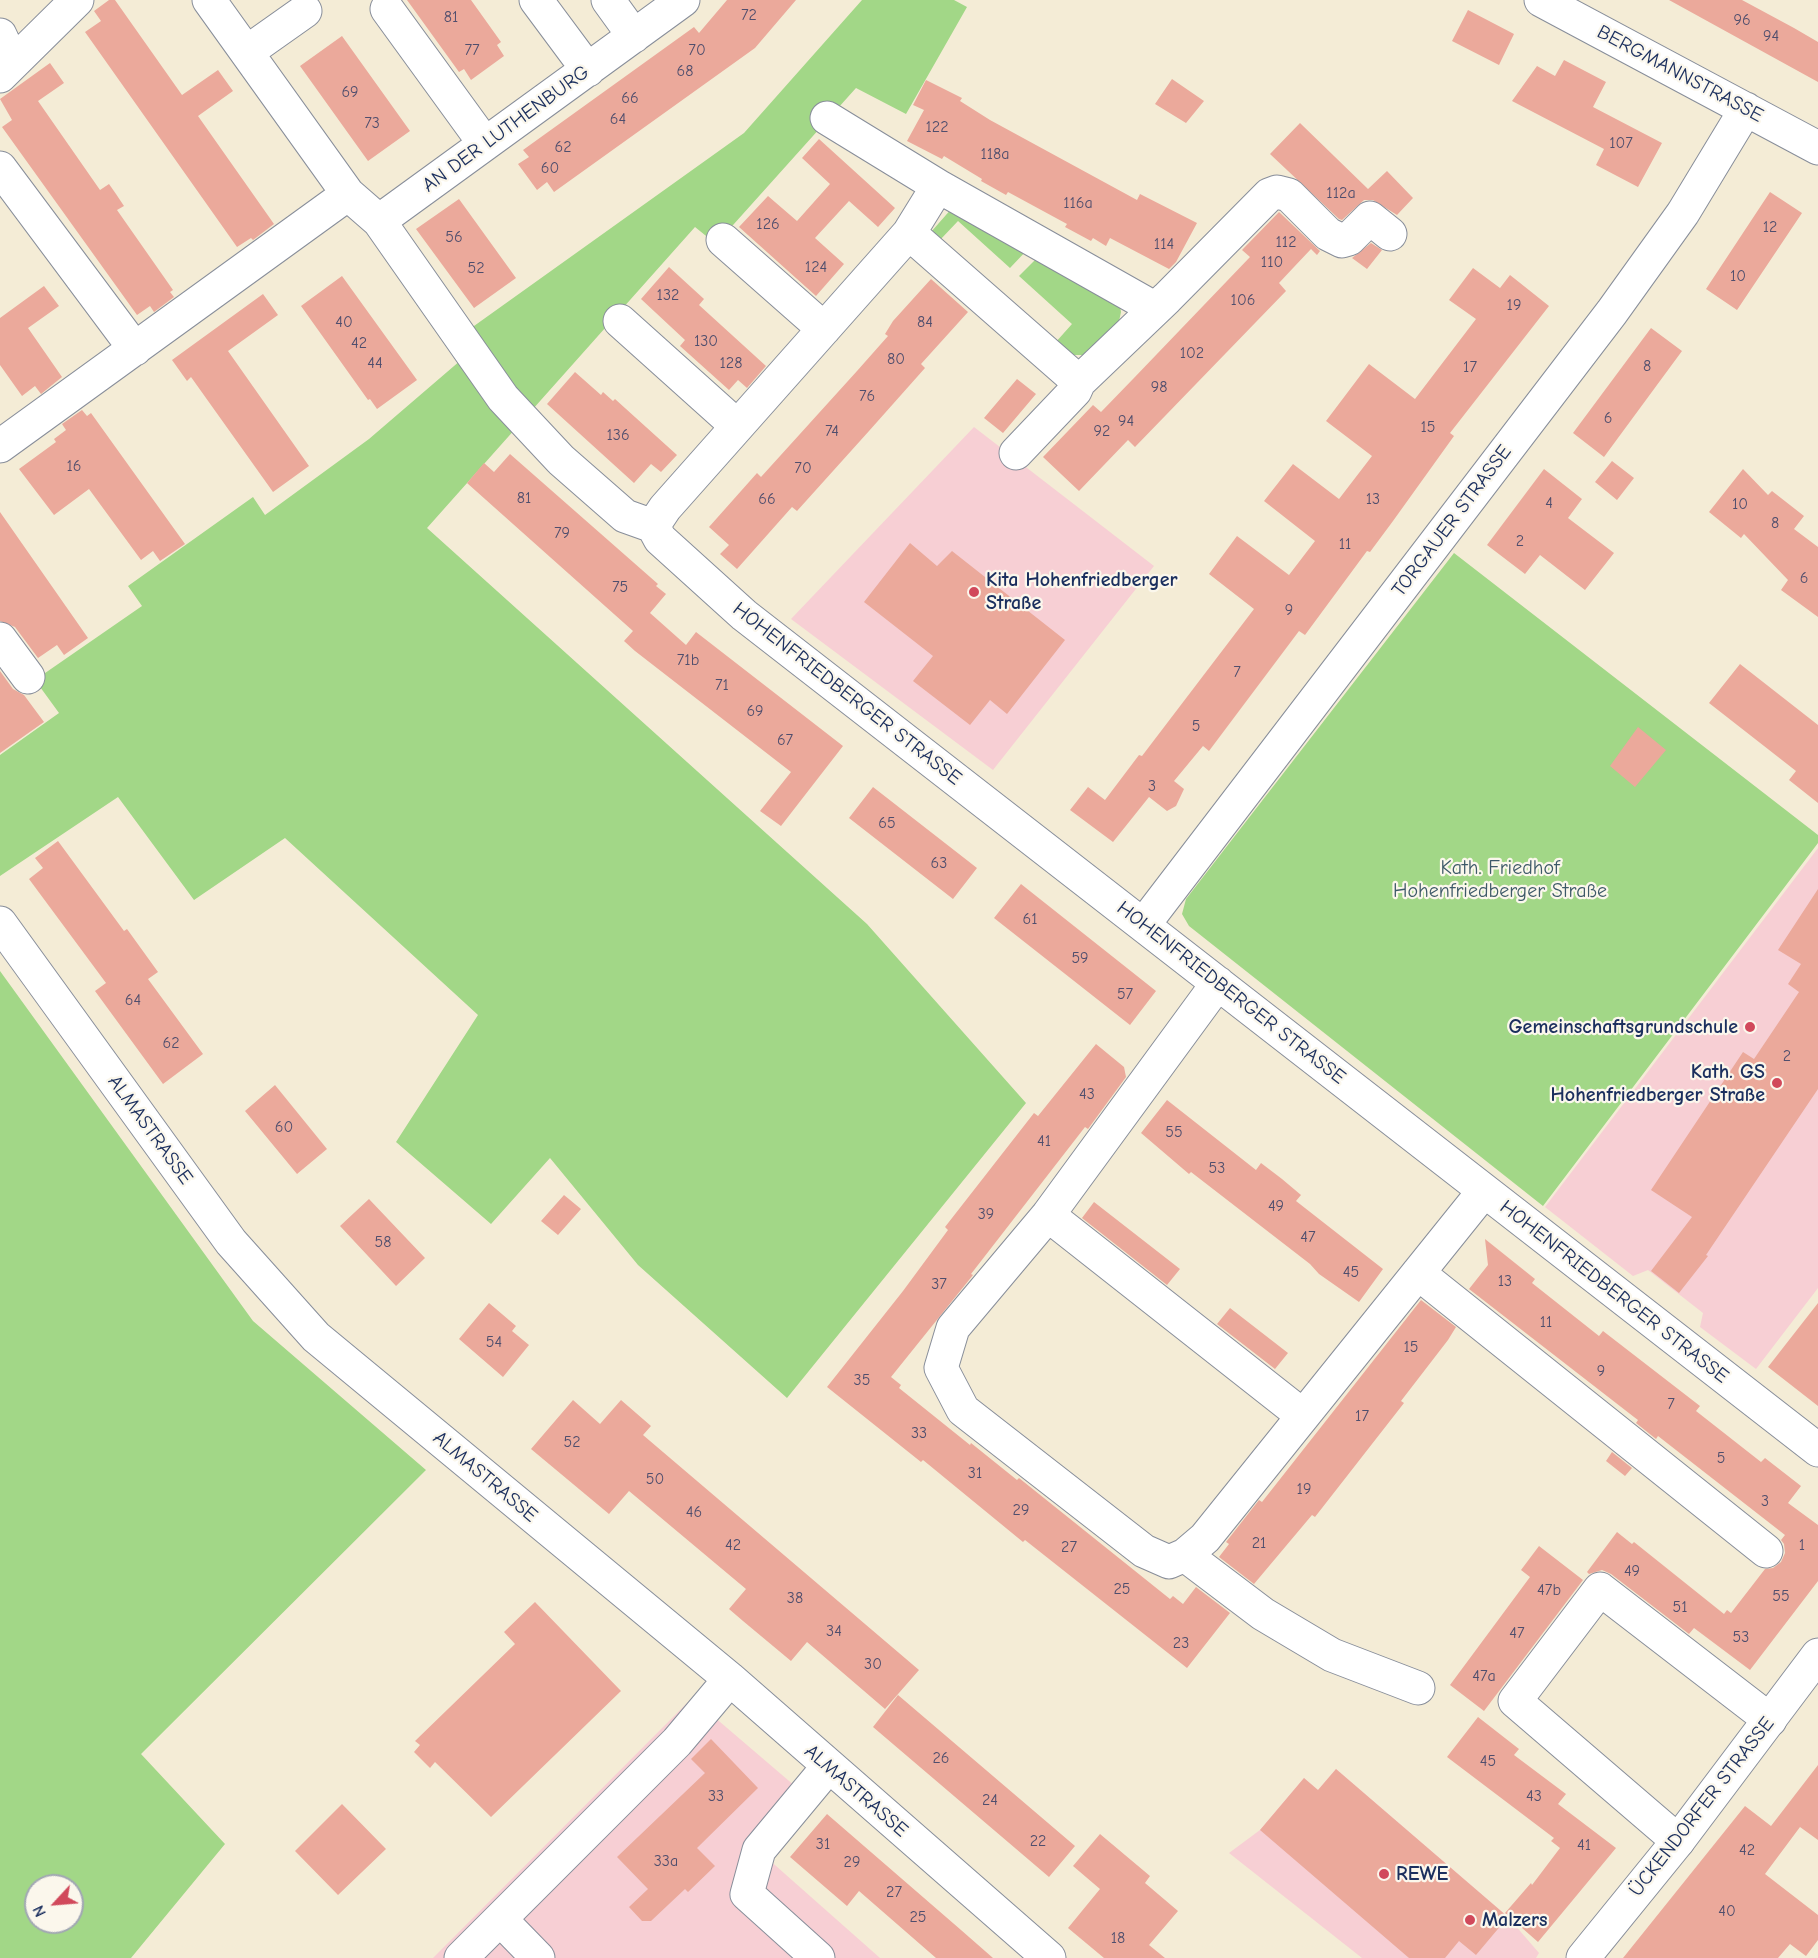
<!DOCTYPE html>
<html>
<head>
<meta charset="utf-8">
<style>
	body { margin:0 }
	#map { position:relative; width:1818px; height:1958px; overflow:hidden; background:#f4ecd6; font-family:"Comic Neue",sans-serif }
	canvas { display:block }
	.north { position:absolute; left:24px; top:1874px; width:60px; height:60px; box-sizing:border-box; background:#fbf7ec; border:2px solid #a1a7b3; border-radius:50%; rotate:244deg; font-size:16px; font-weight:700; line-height:24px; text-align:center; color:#1b2f5e }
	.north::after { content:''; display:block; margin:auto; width:21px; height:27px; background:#d1495b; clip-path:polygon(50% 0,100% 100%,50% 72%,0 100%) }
</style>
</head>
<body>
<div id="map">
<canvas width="1818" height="1958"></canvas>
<div class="north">N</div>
</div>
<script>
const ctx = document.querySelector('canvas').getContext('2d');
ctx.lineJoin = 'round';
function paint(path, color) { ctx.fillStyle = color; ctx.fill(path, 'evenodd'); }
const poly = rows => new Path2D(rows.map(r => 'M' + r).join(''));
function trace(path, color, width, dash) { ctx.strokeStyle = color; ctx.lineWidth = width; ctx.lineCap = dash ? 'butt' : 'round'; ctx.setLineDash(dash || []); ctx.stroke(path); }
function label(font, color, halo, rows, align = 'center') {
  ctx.font = font + ' "Comic Neue",sans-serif'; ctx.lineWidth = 4.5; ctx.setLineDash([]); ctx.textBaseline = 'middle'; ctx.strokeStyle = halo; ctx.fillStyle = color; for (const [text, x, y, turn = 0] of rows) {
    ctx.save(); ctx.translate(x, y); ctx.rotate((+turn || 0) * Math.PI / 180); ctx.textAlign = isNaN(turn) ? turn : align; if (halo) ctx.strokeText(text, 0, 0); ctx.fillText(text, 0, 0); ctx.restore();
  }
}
const built = poly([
	[974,427,1154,566,993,770,791,619],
	[1818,848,1818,1288,1756,1369,1700,1327,1703,1313,1648,1270,1633,1276,1545,1207],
	[692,1698,816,1804,767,1858,880,1958,433,1958],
	[1336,1769,1508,1917,1539,1953,1536,1958,1362,1958,1229,1853,1260,1830,1304,1778,1318,1790]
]);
const green = poly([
	[862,0,954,0,967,7,906,114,856,88,716,244,695,227,427,528,867,924,1026,1103,787,1398,638,1265,550,1158,491,1224,396,1142,478,1015,285,838,194,900,118,797,0,876,0,755,59,713,35,680,142,606,128,586,253,497,265,515,369,439,461,360,467,331,744,133],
	[953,207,1028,249,1010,268,958,221,940,240,931,232],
	[1040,255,1120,306,1121,312,1118,326,1088,355,1070,355,1055,343,1072,324,1019,276],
	[1454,553,1818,835,1818,843,1543,1206,1189,926,1182,914,1186,899],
	[0,971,253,1321,426,1470,141,1754,225,1844,131,1958,0,1958],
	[36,1886,72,1886,72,1922,36,1922]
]);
const building = poly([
	[109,0,115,0,182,95,218,70,233,91,198,116,274,224,253,240,251,238,237,247,85,32,101,21,94,11],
	[407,0,471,0,501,42,497,45,504,56,471,80,464,69,459,72],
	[727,0,796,0,755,48,554,192,547,182,537,190,518,164,529,157,523,150,694,27,699,33],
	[1669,0,1742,0,1794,28,1818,42,1818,82],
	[1468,10,1514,34,1499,65,1452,41],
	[342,36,410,131,368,161,300,66],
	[1564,60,1606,82,1593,107,1662,143,1638,187,1596,165,1604,149,1512,101,1537,66,1555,76],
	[50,63,64,83,38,101,100,190,109,184,116,194,124,206,117,210,173,290,170,292,174,297,154,312,150,306,137,315,2,127,12,120,0,99],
	[1172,79,1204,101,1186,123,1155,104],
	[926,80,962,98,960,101,990,120,1137,200,1140,194,1197,223,1176,262,1169,269,1110,238,1106,246,1093,238,1091,241,1065,227,1067,224,1008,192,1006,195,981,181,982,179,944,156,942,159,907,141,924,110,913,105],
	[1300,123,1368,189,1387,171,1413,198,1397,215,1373,200,1364,200,1342,220,1339,219,1270,154],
	[819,139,895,208,878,227,849,201,815,238,844,264,816,296,739,227,768,196,797,221,830,184,802,158],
	[1770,192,1802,213,1737,310,1706,289],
	[459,199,516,278,474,308,416,229],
	[1279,212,1320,251,1317,255,1311,249,1294,267,1279,283,1286,291,1135,447,1128,440,1079,491,1043,457,1093,405,1101,412,1133,379,1250,257,1242,250],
	[1371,243,1382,250,1367,269,1352,258],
	[669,267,704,299,699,305,766,366,747,388,738,380,729,390,680,346,685,340,641,299],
	[1473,268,1500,288,1510,275,1549,306,1450,433,1454,436,1393,521,1370,552,1367,551,1305,635,1299,631,1209,751,1203,746,1174,781,1184,789,1176,806,1167,811,1149,797,1113,842,1070,810,1088,787,1105,800,1139,755,1142,756,1254,609,1209,574,1237,536,1289,575,1315,541,1264,501,1293,464,1339,499,1372,456,1326,421,1369,364,1415,399,1476,319,1449,300],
	[342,276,417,380,377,409,370,399,368,400,301,306],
	[931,279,968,312,921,364,925,368,869,431,797,511,792,507,737,569,720,554,729,545,709,527,757,473,761,477,857,371,888,336,885,334,893,321],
	[44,286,59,306,28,328,62,377,41,394,35,386,22,396,0,365,0,318],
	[263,294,278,315,228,351,309,466,273,492,191,377,187,381,172,360],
	[1651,328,1682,351,1604,457,1573,433],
	[575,372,601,395,603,392,613,401,615,399,677,455,661,472,651,464,634,483,547,404],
	[1017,379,1036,394,1003,433,984,418],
	[82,410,87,416,91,413,185,544,160,561,153,551,141,560,89,489,54,515,19,469,56,442,54,439,66,430,62,424],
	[510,454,658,584,656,586,666,594,650,613,686,645,696,632,843,746,781,826,760,811,791,772,635,651,624,641,633,631,467,483,484,463,494,472],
	[1612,461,1634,478,1617,500,1595,482],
	[1544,469,1582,499,1568,518,1614,553,1585,590,1540,555,1525,574,1487,545],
	[1743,469,1768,495,1772,491,1804,516,1794,529,1818,547,1818,617,1781,590,1788,580,1744,534,1741,538,1709,512],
	[0,512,88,638,64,655,57,645,38,658,15,627,0,621],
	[910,543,937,566,952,551,1065,640,1007,714,990,700,970,725,913,681,933,656,864,602],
	[1740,664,1818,725,1818,803,1789,780,1796,771,1709,703],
	[0,671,13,689,24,695,44,722,0,753],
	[1638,727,1666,750,1635,787,1610,766],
	[873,787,977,868,953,899,849,818],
	[58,841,124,931,127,929,158,972,148,979,203,1054,163,1084,95,991,106,983,29,879,43,868,35,858],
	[1021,884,1156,991,1130,1025,994,918],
	[1818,889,1818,1089,1706,1255,1708,1256,1679,1293,1651,1271,1692,1217,1651,1190,1743,1052,1754,1059,1799,992,1788,984,1801,964,1778,950],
	[1096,1044,1124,1067,1126,1077,1088,1129,1085,1127,971,1274,973,1275,891,1377,901,1385,899,1388,970,1445,971,1443,1017,1480,1019,1478,1170,1599,1173,1596,1183,1604,1196,1587,1230,1613,1187,1668,1025,1540,1023,1542,923,1460,921,1462,827,1387,903,1291,948,1230,945,1227,1034,1113,1038,1116],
	[275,1085,327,1149,297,1174,245,1111],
	[1167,1100,1256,1170,1261,1163,1282,1179,1301,1195,1296,1201,1383,1269,1359,1302,1319,1274,1310,1264,1191,1172,1189,1174,1141,1133],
	[564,1195,581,1209,558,1235,541,1221],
	[369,1199,425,1258,396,1286,340,1226],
	[1094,1202,1180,1269,1167,1285,1082,1218],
	[1485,1239,1535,1279,1532,1283,1599,1336,1603,1331,1700,1406,1696,1411,1761,1462,1765,1458,1801,1486,1788,1503,1818,1525,1818,1581,1750,1670,1694,1628,1689,1634,1611,1574,1602,1570,1589,1574,1587,1572,1617,1532,1632,1544,1634,1542,1724,1614,1727,1610,1731,1613,1765,1569,1773,1568,1781,1562,1785,1553,1784,1544,1781,1540,1785,1535,1658,1436,1656,1439,1636,1423,1638,1420,1634,1417,1469,1289,1488,1265],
	[1421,1300,1456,1327,1448,1340,1401,1401,1404,1403,1315,1517,1312,1515,1254,1584,1219,1557,1229,1544,1226,1542,1259,1500,1262,1502],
	[489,1303,516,1326,512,1331,529,1345,503,1377,459,1339],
	[1818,1303,1818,1406,1768,1367],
	[1230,1308,1288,1353,1275,1369,1217,1324],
	[573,1400,600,1424,621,1400,651,1426,643,1435,919,1670,885,1709,807,1642,791,1661,743,1621,729,1609,746,1589,629,1491,609,1514,531,1449],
	[1612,1452,1632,1468,1625,1476,1606,1461],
	[1539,1546,1583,1580,1484,1711,1450,1685,1530,1577,1521,1570],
	[535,1602,621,1691,491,1817,435,1762,430,1768,414,1752,420,1745,415,1741,515,1644,504,1632],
	[898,1695,1075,1846,1049,1877,873,1727],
	[1478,1717,1519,1749,1514,1755,1566,1794,1558,1804,1616,1848,1538,1942,1505,1913,1531,1883,1532,1885,1560,1848,1551,1841,1554,1838,1447,1757],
	[711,1739,758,1788,697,1848,715,1866,688,1892,685,1889,651,1921,642,1921,629,1907,648,1889,617,1857,705,1773,691,1759],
	[1818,1765,1818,1840,1800,1827,1765,1874,1818,1915,1818,1940,1806,1956,1790,1944,1778,1958,1623,1958,1745,1806,1771,1826],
	[1336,1769,1508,1917,1476,1955,1459,1941,1445,1958,1409,1958,1260,1830,1304,1778,1318,1790],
	[342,1804,386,1849,338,1895,295,1851],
	[827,1814,961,1930,993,1958,936,1958,859,1891,847,1906,790,1857],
	[1100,1834,1150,1876,1145,1883,1178,1911,1149,1945,1165,1958,1104,1958,1068,1928,1100,1889,1073,1866]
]);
const minor = poly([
	[209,0,348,194,379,221,503,398,561,460,625,516,653,526,660,539,744,615,1818,1450],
	[536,0,588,70],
	[608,0,634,36],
	[1541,0,1818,148],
	[387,9,485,144],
	[0,35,13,63],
	[247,52,305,11],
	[0,76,77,0],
	[827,118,938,186],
	[0,168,135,349],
	[379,221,683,0],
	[909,233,1079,382,1167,298,1269,195,1277,192,1289,195,1328,234,1342,241,1349,239,1370,218,1390,234],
	[723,240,824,329],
	[620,321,737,426],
	[0,446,348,194],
	[1016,453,1075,391,1079,382],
	[653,526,665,508,909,233,938,186,1154,308],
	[0,639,28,677],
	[0,923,231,1242,316,1337,730,1679,1049,1958],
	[1144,924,1612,312,1683,213,1746,109],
	[1218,983,1048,1215,953,1328,941,1368,963,1410,1144,1551,1169,1562,1185,1555,1205,1538,1484,1191],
	[1048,1215,1302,1415],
	[1418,1273,1766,1551],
	[1185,1555,1263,1614,1332,1655,1418,1688],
	[1678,1841,1515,1701,1600,1589,1770,1720],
	[500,1919,538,1958],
	[461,1958,677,1742,730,1679],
	[818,1958,747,1894,759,1850,828,1767]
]);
const major = poly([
	[1583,1958,1678,1841,1818,1655]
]);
const markers = [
	[974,592,6,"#d1495b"],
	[1750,1027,6,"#d1495b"],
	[1777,1083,6,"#d1495b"],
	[1384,1874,6,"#d1495b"],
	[1470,1920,6,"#d1495b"]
];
const numberNames = [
	["72",749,15],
	["81",451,17],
	["96",1742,20],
	["94",1771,36],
	["77",472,50],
	["70",697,50],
	["68",685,71],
	["69",350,92],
	["66",630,98],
	["64",618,119],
	["73",372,123],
	["122",937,127],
	["107",1621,143],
	["62",563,147],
	["118a",995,154],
	["60",550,168],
	["112a",1341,193],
	["116a",1078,203],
	["126",768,224],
	["12",1770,227],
	["56",454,237],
	["112",1286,242],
	["114",1164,244],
	["110",1272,262],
	["124",816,267],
	["52",476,268],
	["10",1738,276],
	["132",668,295],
	["106",1243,300],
	["19",1514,305],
	["40",344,322],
	["84",925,322],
	["130",706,341],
	["42",359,343],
	["102",1192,353],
	["80",896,359],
	["44",375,363],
	["128",731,363],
	["8",1647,366],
	["17",1470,367],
	["98",1159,387],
	["76",867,396],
	["6",1608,418],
	["94",1126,421],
	["15",1428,427],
	["74",832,431],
	["92",1102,431],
	["136",618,435],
	["16",74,466],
	["70",803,468],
	["81",524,498],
	["66",767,499],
	["13",1373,499],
	["4",1549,503],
	["10",1740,504],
	["8",1775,523],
	["79",562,533],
	["2",1520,541],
	["11",1345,544],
	["6",1804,578],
	["75",620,587],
	["9",1289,610],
	["71b",688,660],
	["7",1237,672],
	["71",722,685],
	["69",755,711],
	["5",1196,726],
	["67",785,740],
	["3",1152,786],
	["65",887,823],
	["63",939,863],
	["61",1030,919],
	["59",1080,958],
	["57",1125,994],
	["64",133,1000],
	["62",171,1043],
	["2",1787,1056],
	["43",1087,1094],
	["60",284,1127],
	["55",1174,1132],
	["41",1044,1141],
	["53",1217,1168],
	["49",1276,1206],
	["39",986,1214],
	["47",1308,1237],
	["58",383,1242],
	["45",1351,1272],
	["13",1505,1281],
	["37",939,1284],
	["11",1546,1322],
	["54",494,1342],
	["15",1411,1347],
	["9",1601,1371],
	["35",862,1380],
	["7",1671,1404],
	["17",1362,1416],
	["33",919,1433],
	["52",572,1442],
	["5",1721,1458],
	["31",975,1473],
	["50",655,1479],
	["19",1304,1489],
	["3",1765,1501],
	["29",1021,1510],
	["46",694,1512],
	["21",1259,1543],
	["42",733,1545],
	["1",1802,1545],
	["27",1069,1547],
	["49",1632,1571],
	["25",1122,1589],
	["47b",1549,1590],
	["55",1781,1596],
	["38",795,1598],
	["51",1680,1607],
	["34",834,1631],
	["47",1517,1633],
	["53",1741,1637],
	["23",1181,1643],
	["30",873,1664],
	["47a",1484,1676],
	["26",941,1758],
	["45",1488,1761],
	["33",716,1796],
	["43",1534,1796],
	["24",990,1800],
	["22",1038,1841],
	["31",823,1844],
	["41",1584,1845],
	["42",1747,1850],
	["33a",666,1861],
	["29",852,1862],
	["27",894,1892],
	["40",1727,1911],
	["25",918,1917],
	["18",1118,1938]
];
const streetNames = [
	["BERGMANNSTRASSE",1680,74,28],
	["AN DER LUTHENBURG",506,129,-36],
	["TORGAUER STRASSE",1452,521,-53],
	["HOHENFRIEDBERGER STRASSE",847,694,38],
	["HOHENFRIEDBERGER STRASSE",1231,993,38],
	["ALMASTRASSE",150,1130,54],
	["HOHENFRIEDBERGER STRASSE",1614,1292,38],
	["ALMASTRASSE",485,1477,40],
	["ALMASTRASSE",856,1791,41],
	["ÜCKENDORFER STRASSE",1702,1807,-52]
];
const poiNames = [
	["Kita Hohenfriedberger",986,580],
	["Straße",986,603],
	["Gemeinschaftsgrundschule",1738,1027,"right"],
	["Kath. GS",1765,1072,"right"],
	["Hohenfriedberger Straße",1765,1095,"right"],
	["REWE",1396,1874],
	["Malzers",1482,1920]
];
const parkNames = [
	["Kath. Friedhof",1500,868],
	["Hohenfriedberger Straße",1500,891]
];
paint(built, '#f7cfd4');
paint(green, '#a2d787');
paint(building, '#eba99b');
trace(minor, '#888e9a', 35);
trace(major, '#888e9a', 35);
trace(minor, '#fff', 33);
trace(major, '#fff', 33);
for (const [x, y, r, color] of markers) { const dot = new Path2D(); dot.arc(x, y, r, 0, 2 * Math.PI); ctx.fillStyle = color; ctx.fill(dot); trace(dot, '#fbf7ec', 2); }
label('16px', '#4f4e6d', null, numberNames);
label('20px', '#1b2f5e', '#fbf7ec', streetNames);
label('bold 20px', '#1b2f5e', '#fbf7ec', poiNames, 'left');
label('20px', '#3d5968', '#fbf7ec', parkNames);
</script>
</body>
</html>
